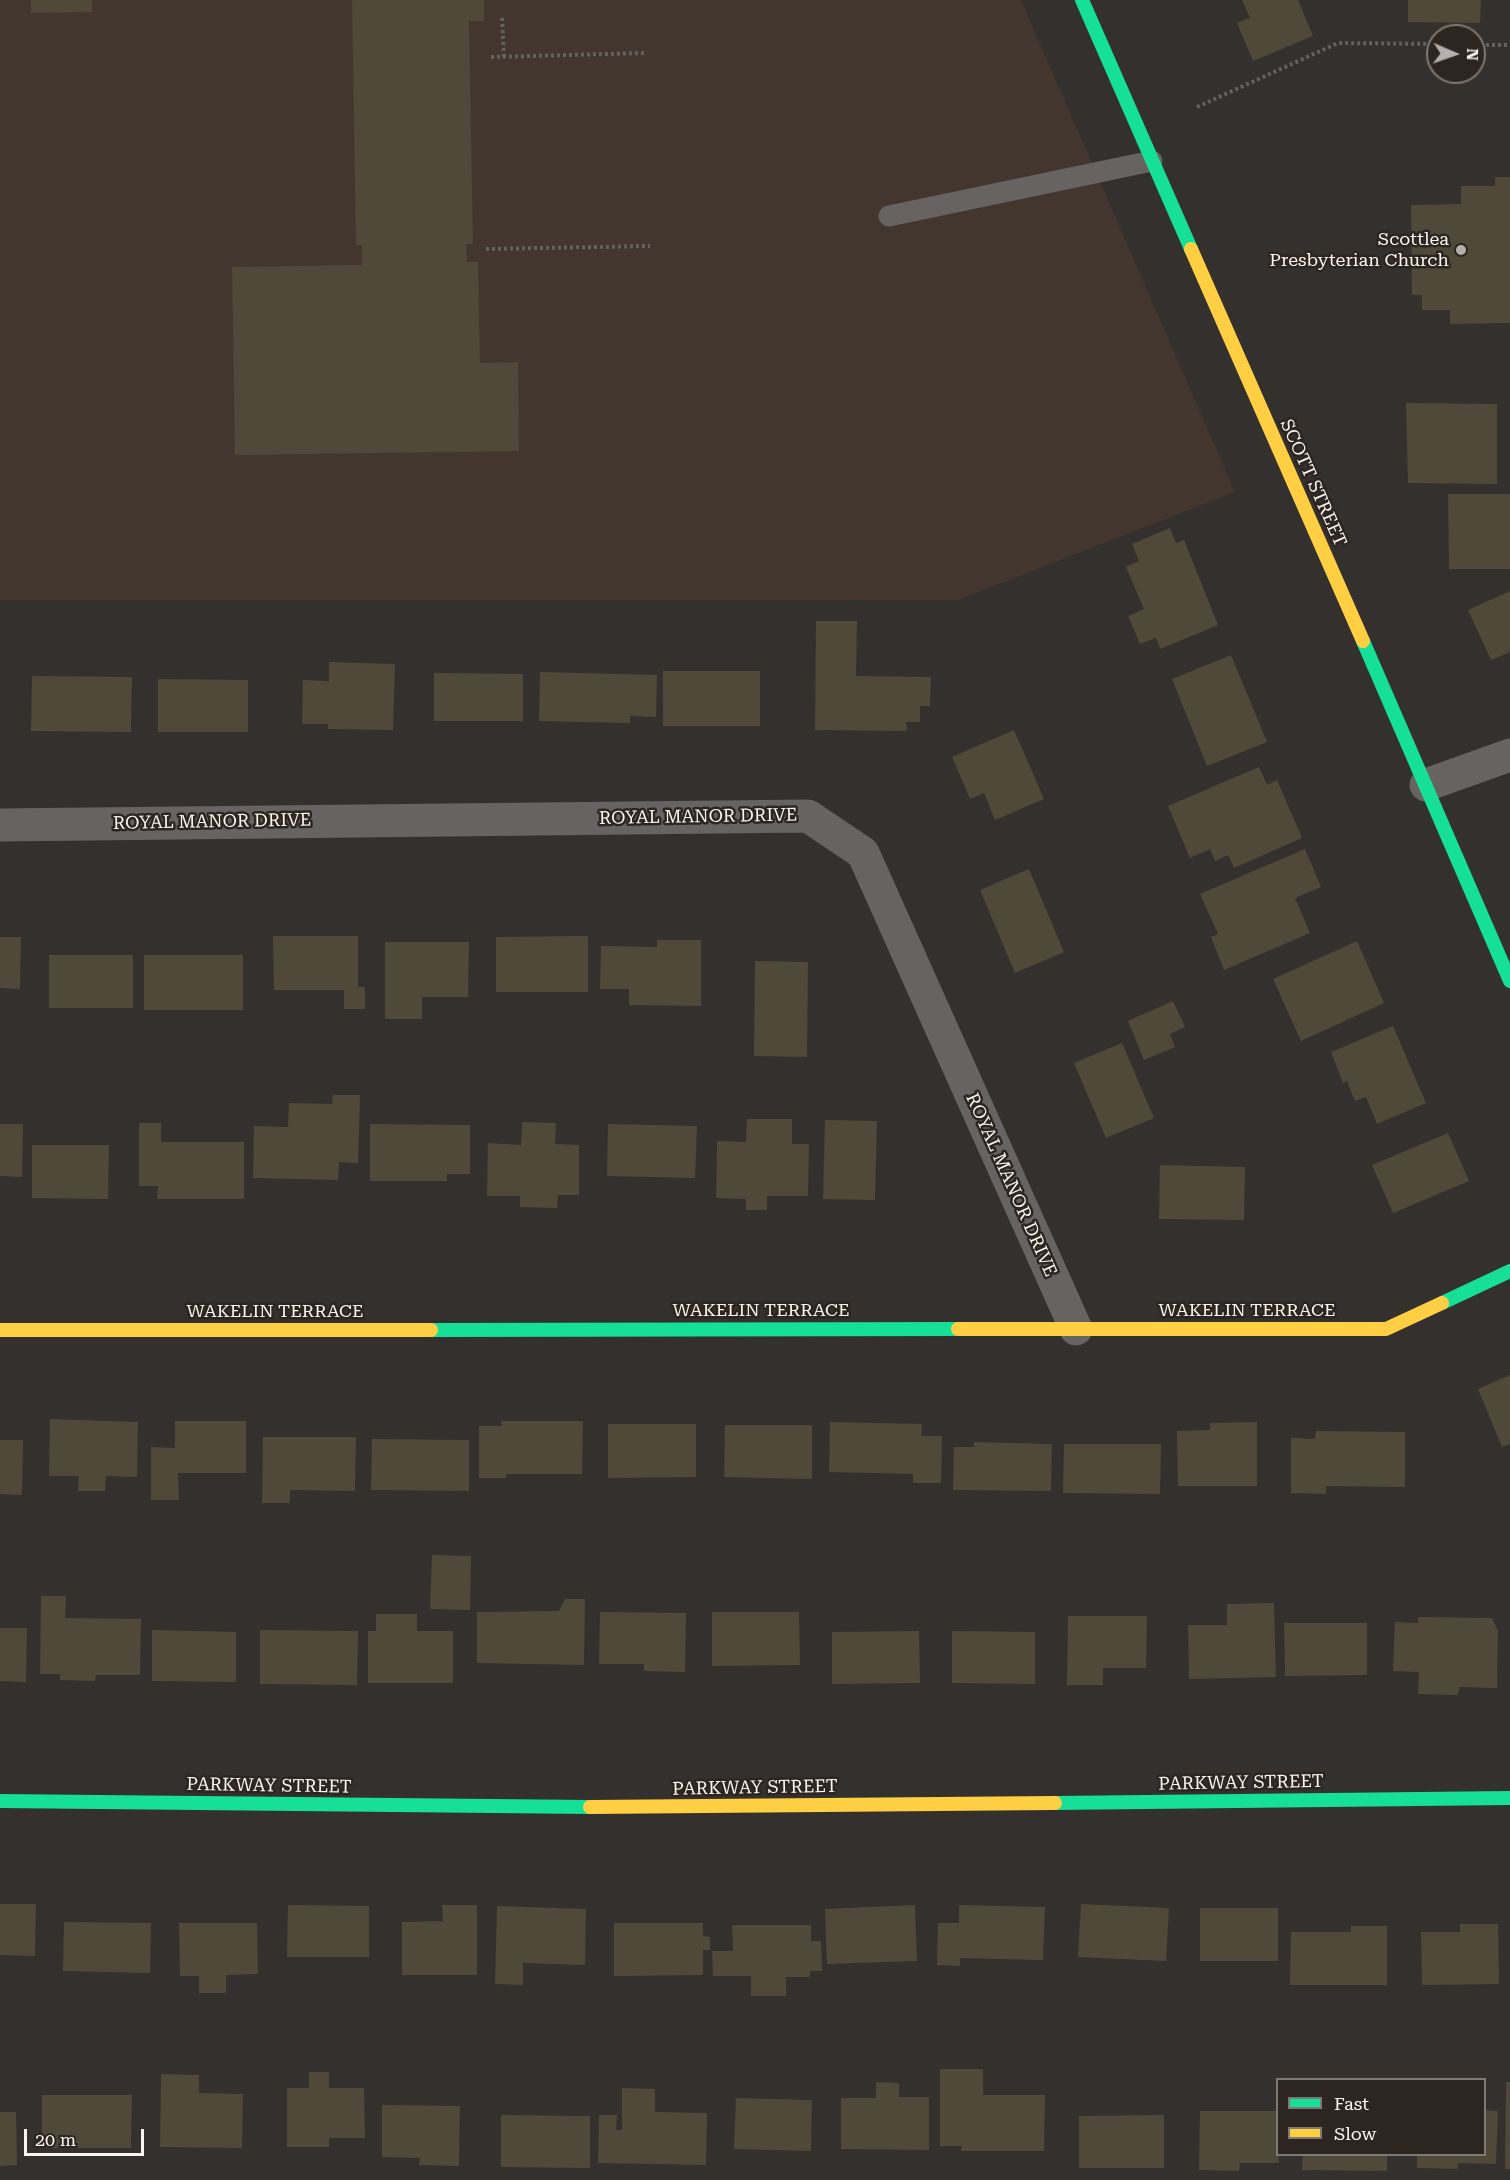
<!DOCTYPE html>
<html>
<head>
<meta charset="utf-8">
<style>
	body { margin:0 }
	#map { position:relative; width:1510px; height:2180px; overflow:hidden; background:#34302d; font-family:"Roboto Serif",serif }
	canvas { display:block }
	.legend { position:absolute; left:1276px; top:2078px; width:210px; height:78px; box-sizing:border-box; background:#2d2620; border:2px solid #7f7873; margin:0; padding:8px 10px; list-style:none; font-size:18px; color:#f9f4f0 }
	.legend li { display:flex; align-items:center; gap:12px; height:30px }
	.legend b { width:30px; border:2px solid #7f7873 }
	.north { position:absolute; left:1426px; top:24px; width:60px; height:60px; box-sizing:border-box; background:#2d2620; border:2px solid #7f7873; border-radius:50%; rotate:92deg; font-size:16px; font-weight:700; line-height:24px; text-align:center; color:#f9f4f0 }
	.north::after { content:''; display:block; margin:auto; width:21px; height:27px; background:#b4afac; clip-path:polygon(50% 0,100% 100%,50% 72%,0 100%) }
	.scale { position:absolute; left:24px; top:2129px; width:120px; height:27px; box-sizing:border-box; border:3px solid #f9f4f0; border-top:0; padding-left:8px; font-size:18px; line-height:21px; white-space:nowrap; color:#f9f4f0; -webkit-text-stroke:4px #2d2620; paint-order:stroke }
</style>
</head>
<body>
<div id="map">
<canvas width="1510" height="2180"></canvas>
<ul class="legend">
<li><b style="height:8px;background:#16e098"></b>Fast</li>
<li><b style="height:8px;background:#ffcf43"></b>Slow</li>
</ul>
<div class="north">N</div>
<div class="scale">20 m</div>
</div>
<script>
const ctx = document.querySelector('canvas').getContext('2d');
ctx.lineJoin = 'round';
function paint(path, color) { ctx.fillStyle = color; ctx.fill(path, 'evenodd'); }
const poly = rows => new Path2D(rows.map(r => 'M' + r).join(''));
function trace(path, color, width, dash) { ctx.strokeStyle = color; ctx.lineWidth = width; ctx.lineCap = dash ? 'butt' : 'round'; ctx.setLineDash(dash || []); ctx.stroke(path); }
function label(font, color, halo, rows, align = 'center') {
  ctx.font = font + ' "Roboto Serif",serif'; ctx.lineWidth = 5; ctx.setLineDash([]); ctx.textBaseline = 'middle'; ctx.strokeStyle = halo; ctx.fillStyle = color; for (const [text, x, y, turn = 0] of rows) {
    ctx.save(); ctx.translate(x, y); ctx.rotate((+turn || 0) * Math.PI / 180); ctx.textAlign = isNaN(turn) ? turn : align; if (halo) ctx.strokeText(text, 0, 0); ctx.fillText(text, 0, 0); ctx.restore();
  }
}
const built = poly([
	[0,0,1021,0,1235,492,958,600,0,600]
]);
const building = poly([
	[31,0,92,0,92,12,31,13],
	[352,0,484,0,484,21,469,21,473,244,466,244,467,262,478,262,480,363,518,362,519,451,235,455,232,267,362,265,362,245,356,245],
	[1242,0,1298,0,1313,36,1253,61,1237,23,1250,18],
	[1408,0,1481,0,1480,23,1408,22],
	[1495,177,1510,177,1510,323,1450,324,1450,310,1422,310,1422,295,1412,295,1411,205,1461,204,1461,186,1495,186],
	[1406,403,1497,404,1497,484,1408,483],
	[1448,494,1510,494,1510,569,1449,569],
	[1170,528,1176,543,1184,540,1218,625,1160,649,1156,638,1140,644,1128,616,1144,609,1126,567,1139,561,1132,544],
	[1510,591,1510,652,1491,660,1468,610],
	[816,621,857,621,856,676,931,677,930,706,920,706,920,722,906,722,907,731,815,730],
	[1231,655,1267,742,1207,766,1172,679],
	[329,662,395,664,393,730,328,729,328,724,302,724,303,680,329,681],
	[663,671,760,671,760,726,663,726],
	[540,672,657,675,656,717,630,716,630,723,539,721],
	[434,673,523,674,523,721,434,721],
	[32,676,132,677,131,732,31,731],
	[158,679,248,680,248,732,158,732],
	[1014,730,1044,799,995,820,984,793,970,799,952,757],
	[1259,767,1267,785,1277,780,1302,838,1234,868,1228,855,1215,861,1210,849,1190,858,1168,806],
	[1305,849,1321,887,1295,898,1310,933,1224,970,1211,937,1218,934,1200,894],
	[1029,869,1064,952,1015,973,980,890],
	[273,936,358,936,358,987,365,987,365,1009,344,1009,344,990,274,990],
	[588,936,588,992,496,992,496,937],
	[0,937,21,937,20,989,0,988],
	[657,940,701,940,701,1006,629,1005,629,989,600,989,601,946,657,947],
	[1357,941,1384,1003,1301,1041,1273,979],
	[385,942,469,942,468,997,422,997,422,1019,385,1019],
	[49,955,133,955,133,1008,49,1008],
	[144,955,243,955,243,1010,144,1010],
	[755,961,808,962,807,1057,754,1056],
	[1173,1001,1185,1027,1170,1034,1175,1047,1144,1060,1128,1021],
	[1393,1026,1426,1103,1377,1124,1366,1097,1355,1101,1347,1081,1343,1083,1331,1052],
	[1122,1043,1154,1118,1106,1138,1074,1063],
	[333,1095,360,1095,358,1163,339,1162,338,1180,253,1178,254,1126,288,1127,289,1103,332,1104],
	[747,1119,792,1119,792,1144,809,1144,808,1196,767,1196,767,1210,746,1210,746,1199,716,1198,717,1141,746,1142],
	[825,1120,877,1121,875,1200,823,1199],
	[522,1122,556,1123,555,1144,579,1145,579,1195,558,1195,557,1208,520,1207,520,1196,487,1196,488,1143,521,1145],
	[139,1123,161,1123,161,1142,244,1142,244,1199,157,1199,158,1186,139,1186],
	[0,1124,23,1124,22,1177,0,1176],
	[370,1124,470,1125,470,1174,447,1174,447,1181,370,1181],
	[608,1124,697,1126,695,1178,607,1176],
	[1448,1133,1469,1181,1393,1213,1372,1165],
	[32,1145,109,1145,108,1199,32,1198],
	[1160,1165,1245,1167,1244,1220,1159,1219],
	[1510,1375,1510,1444,1502,1447,1478,1389],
	[50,1419,138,1422,137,1477,106,1476,105,1491,78,1491,79,1476,49,1476],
	[175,1421,246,1421,246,1473,178,1473,179,1500,151,1500,151,1447,175,1448],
	[501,1421,583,1421,582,1474,506,1474,506,1478,479,1478,479,1426,502,1426],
	[830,1422,922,1424,921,1436,942,1436,941,1483,913,1483,913,1474,829,1472],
	[1257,1422,1257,1486,1178,1486,1177,1431,1210,1430,1210,1423],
	[608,1424,696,1424,696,1477,608,1478],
	[725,1425,812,1425,812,1479,724,1477],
	[1316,1431,1405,1432,1405,1487,1326,1486,1326,1494,1291,1493,1291,1438,1315,1439],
	[263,1437,356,1437,355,1491,290,1490,290,1503,262,1503],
	[372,1439,469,1440,469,1491,371,1490],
	[0,1440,23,1440,22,1495,0,1494],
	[974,1442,1052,1444,1051,1491,953,1490,954,1447,974,1447],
	[1064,1444,1161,1444,1160,1494,1063,1493],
	[432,1555,471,1556,470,1610,430,1609],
	[41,1596,66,1596,65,1618,141,1619,140,1675,96,1675,95,1681,60,1680,60,1674,40,1674],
	[565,1599,585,1599,584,1665,477,1663,477,1612,559,1611],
	[1274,1603,1276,1677,1189,1679,1188,1625,1227,1625,1227,1604],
	[600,1612,686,1613,685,1672,644,1671,644,1664,599,1664],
	[712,1612,799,1612,800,1665,712,1666],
	[376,1614,417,1614,417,1631,453,1631,453,1683,368,1683,368,1631,376,1631],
	[1068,1616,1147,1616,1146,1668,1103,1668,1103,1685,1067,1685],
	[1418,1617,1492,1618,1498,1631,1497,1688,1459,1687,1458,1695,1418,1694,1419,1672,1393,1671,1395,1622,1418,1623],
	[1284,1623,1367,1623,1367,1675,1285,1676],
	[0,1628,27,1628,26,1682,0,1681],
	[152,1630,236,1632,236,1682,152,1681],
	[260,1630,358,1631,357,1685,260,1684],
	[919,1631,920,1683,832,1684,832,1632],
	[952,1631,1035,1632,1035,1684,952,1683],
	[0,1904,36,1904,35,1956,0,1955],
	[1081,1904,1169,1908,1166,1961,1078,1957],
	[288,1905,369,1906,369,1957,287,1957],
	[442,1905,477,1905,477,1975,402,1975,402,1922,443,1921],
	[915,1905,917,1961,827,1964,825,1909],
	[959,1905,1045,1907,1043,1960,960,1958,960,1966,937,1965,938,1923,959,1923],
	[497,1906,586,1909,585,1965,523,1963,523,1985,495,1984],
	[1200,1908,1278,1908,1278,1961,1200,1961],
	[64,1922,151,1923,150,1973,63,1971],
	[179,1923,257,1923,258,1974,226,1975,226,1993,199,1993,199,1976,180,1976],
	[614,1923,703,1923,703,1936,710,1937,710,1950,703,1950,703,1975,614,1976],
	[1460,1924,1498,1924,1499,1984,1422,1985,1421,1932,1460,1932],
	[732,1925,811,1925,811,1941,821,1941,822,1971,810,1971,810,1977,786,1977,786,1996,751,1996,751,1976,713,1976,712,1951,733,1951],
	[1351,1926,1387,1926,1387,1985,1290,1985,1291,1932,1351,1932],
	[940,2069,983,2069,983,2095,1045,2095,1044,2151,961,2151,962,2146,940,2146],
	[309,2072,329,2072,329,2088,364,2088,365,2138,329,2138,329,2147,287,2147,287,2088,309,2088],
	[161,2074,199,2075,199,2093,243,2094,242,2148,160,2147],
	[876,2082,899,2083,899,2097,929,2097,929,2150,841,2149,841,2098,876,2098],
	[1506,2082,1510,2082,1510,2169,1505,2169],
	[622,2088,655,2089,655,2112,707,2113,706,2165,598,2163,599,2115,617,2115,616,2130,622,2130],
	[42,2095,132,2095,131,2148,42,2148],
	[736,2098,812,2100,811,2151,734,2149],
	[382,2105,460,2106,459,2166,419,2165,420,2158,382,2157],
	[1484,2110,1498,2111,1496,2164,1458,2163,1458,2169,1417,2168,1417,2154,1484,2154],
	[1200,2111,1278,2111,1279,2163,1240,2163,1239,2171,1199,2170],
	[0,2112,16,2112,17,2165,0,2166],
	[501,2115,590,2116,590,2168,501,2167],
	[1164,2115,1164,2168,1079,2168,1079,2116],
	[1303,2154,1387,2154,1387,2171,1302,2170]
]);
const path = poly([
	[502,18,504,57],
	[1474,45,1510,45],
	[491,57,646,53],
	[1197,107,1338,43,1438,44],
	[486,249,650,246]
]);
const lane = poly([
	[889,216,1152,161]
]);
const street = poly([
	[1426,785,1510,755],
	[0,825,808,816,863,853,1076,1329]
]);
const fast = poly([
	[1082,0,1191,249],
	[1363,641,1510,981],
	[1442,1303,1510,1271],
	[431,1330,958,1329],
	[0,1801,590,1807],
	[1055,1803,1510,1798]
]);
const slow = poly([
	[1191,249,1363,641],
	[958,1329,1386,1329,1442,1303],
	[0,1330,431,1330],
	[590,1807,1055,1803]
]);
const markers = [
	[1461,250,6,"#b4afac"]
];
const poiNames = [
	["Scottlea",1449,240],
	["Presbyterian Church",1449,261]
];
const streetNames = [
	["SCOTT STREET",1313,483,66],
	["ROYAL MANOR DRIVE",698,817,-1],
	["ROYAL MANOR DRIVE",212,822,-1],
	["ROYAL MANOR DRIVE",1011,1185,66],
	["WAKELIN TERRACE",761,1311],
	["WAKELIN TERRACE",1247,1311],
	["WAKELIN TERRACE",275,1312],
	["PARKWAY STREET",1241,1783,-1],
	["PARKWAY STREET",269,1786,1],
	["PARKWAY STREET",755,1788,-1]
];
paint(built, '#43362e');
paint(building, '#504839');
trace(path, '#636060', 4, [3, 3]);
trace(lane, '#666362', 21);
trace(street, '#666362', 33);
trace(fast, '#16e098', 14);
trace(slow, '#ffcf43', 14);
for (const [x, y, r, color] of markers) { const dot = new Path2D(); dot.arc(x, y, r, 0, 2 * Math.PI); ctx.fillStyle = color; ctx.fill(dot); trace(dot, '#2d2620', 2); }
label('18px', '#f9f4f0', '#2d2620', poiNames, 'right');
label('18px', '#f9f4f0', '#2d2620', streetNames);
</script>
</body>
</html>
